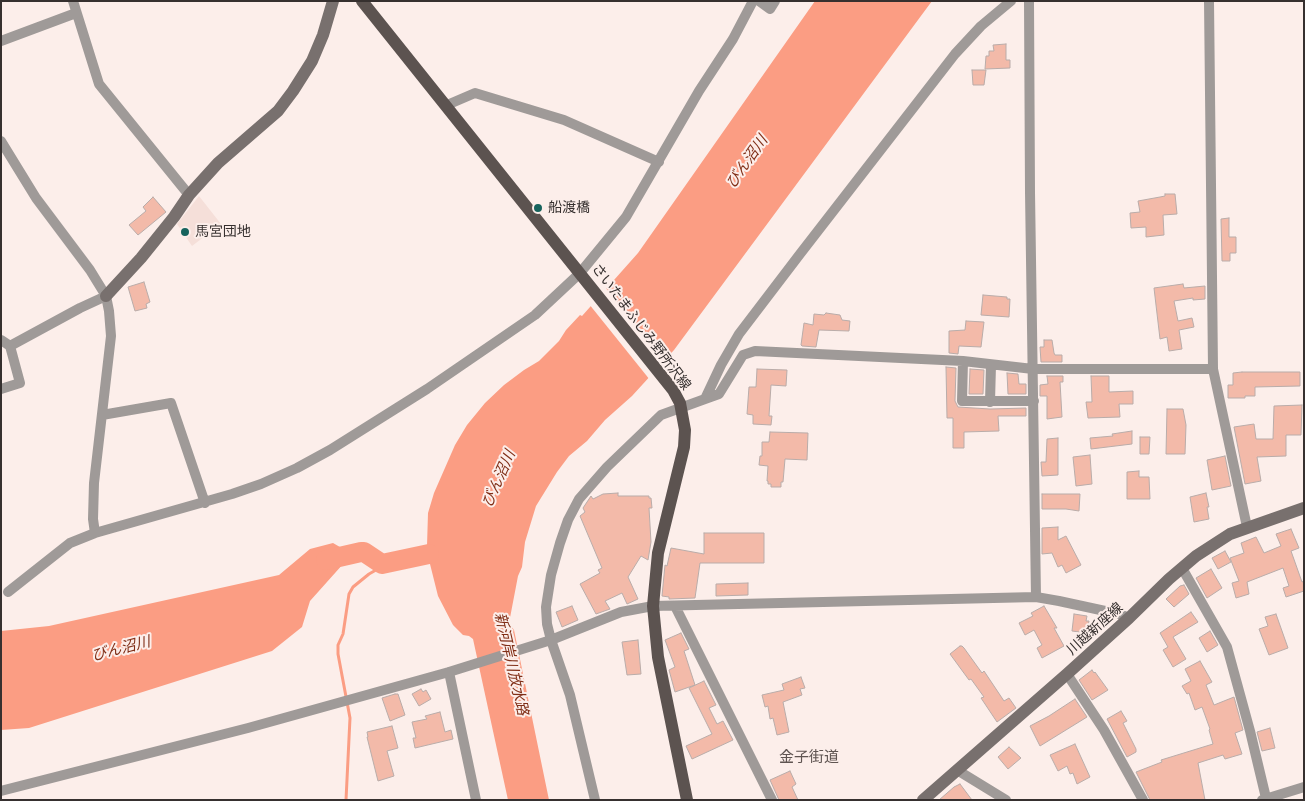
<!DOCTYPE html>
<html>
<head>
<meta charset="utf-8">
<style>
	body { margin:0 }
	#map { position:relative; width:1305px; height:801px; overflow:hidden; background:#fceeea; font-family:Figtree,sans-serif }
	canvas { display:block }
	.frame { position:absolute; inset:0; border:2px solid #36302f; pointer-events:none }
</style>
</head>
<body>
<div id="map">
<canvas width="1305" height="801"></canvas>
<div class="frame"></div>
</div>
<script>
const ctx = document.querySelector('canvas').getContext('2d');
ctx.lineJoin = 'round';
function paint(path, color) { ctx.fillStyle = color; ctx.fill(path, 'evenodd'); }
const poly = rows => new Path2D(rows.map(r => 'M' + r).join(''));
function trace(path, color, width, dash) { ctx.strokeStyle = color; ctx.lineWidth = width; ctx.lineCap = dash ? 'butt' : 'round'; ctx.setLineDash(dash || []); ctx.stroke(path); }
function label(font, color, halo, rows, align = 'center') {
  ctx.font = font + ' Figtree,"Noto Sans JP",sans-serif'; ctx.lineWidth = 4; ctx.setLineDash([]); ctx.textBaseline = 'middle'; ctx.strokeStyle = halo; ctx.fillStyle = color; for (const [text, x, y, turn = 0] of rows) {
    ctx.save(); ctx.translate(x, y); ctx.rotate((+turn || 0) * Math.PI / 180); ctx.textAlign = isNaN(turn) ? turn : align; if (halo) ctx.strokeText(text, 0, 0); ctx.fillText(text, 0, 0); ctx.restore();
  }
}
const built = poly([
	[199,196,221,224,192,246,177,224]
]);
const water = poly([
	[815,1,932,1,674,350,632,396,605,420,587,441,569,456,557,472,536,506,525,542,522,567,518,576,509,623,514,630,549,800,508,800,473,639,469,636,463,635,453,625,438,596,430,564,422,563,421,561,402,563,401,558,419,554,419,550,427,546,428,513,434,493,455,445,467,425,485,403,504,385,524,370,539,361,559,341,566,330,580,315,582,316,638,253],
	[333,543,352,554,310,601,302,627,272,651,29,728,1,730,1,631,49,626,279,575,310,549]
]);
const pier = poly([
	[605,287,666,363,650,380,589,304]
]);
const stream = poly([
	[346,800,350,718,338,654,338,645,343,634,349,594,353,587,369,574,383,566,382,564]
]);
const river = poly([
	[326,560,361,552,364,552,382,564,429,554]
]);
const building = poly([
	[1006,44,1006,60,1010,60,1010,68,985,69,986,56,989,56,989,51,994,51,993,45,1006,44],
	[972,70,986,70,984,85,973,85,972,70],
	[1165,194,1175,194,1177,214,1163,215,1164,235,1146,237,1146,227,1131,228,1130,213,1140,212,1138,201,1160,197,1165,196,1165,194],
	[153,197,166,212,138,235,129,225,146,211,143,207,153,197],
	[1229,218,1229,237,1236,237,1236,253,1230,253,1230,261,1222,261,1221,219,1229,218],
	[144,282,150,302,146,304,147,308,135,311,128,287,144,282],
	[1183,284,1184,288,1205,286,1205,299,1193,300,1193,298,1174,301,1178,321,1192,318,1194,327,1179,330,1182,349,1169,351,1167,337,1160,339,1154,288,1183,284],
	[983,295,1007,297,1007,299,1010,299,1009,317,981,315,983,295],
	[826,313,840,315,842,320,850,321,849,331,819,330,816,347,802,346,801,345,804,323,813,325,814,314,824,315,826,313],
	[966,321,984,322,981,347,959,346,958,354,949,353,949,331,965,330,966,321],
	[1044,340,1052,340,1054,353,1055,355,1062,355,1062,362,1041,362,1040,347,1044,347,1044,340],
	[946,367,956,368,955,401,958,407,990,409,1026,408,1026,416,998,416,999,431,964,432,964,448,953,448,953,418,947,418,946,367],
	[757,369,787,370,786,386,771,385,769,416,772,416,771,425,753,424,753,415,747,414,749,387,756,387,757,369],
	[970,369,984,370,983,394,969,394,970,369],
	[1242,372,1300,372,1300,386,1255,387,1255,396,1245,396,1245,398,1228,398,1228,385,1233,385,1233,373,1242,372],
	[1007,373,1018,374,1019,384,1026,384,1026,394,1008,394,1007,373],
	[1047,376,1063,376,1063,382,1060,382,1062,417,1047,419,1047,396,1040,396,1040,385,1048,384,1047,376],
	[1091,376,1109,376,1109,392,1133,391,1133,404,1119,404,1120,417,1088,418,1086,402,1092,402,1091,376],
	[1302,405,1301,435,1286,435,1286,456,1257,457,1261,481,1245,484,1234,427,1254,424,1256,439,1273,439,1274,406,1302,405],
	[1167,409,1183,409,1186,425,1185,454,1166,454,1167,409],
	[1132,431,1132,444,1091,449,1090,438,1113,436,1112,434,1132,431],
	[770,432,808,433,807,460,785,459,783,482,781,482,781,487,771,487,771,484,768,484,768,481,767,481,768,466,759,465,760,456,762,456,762,442,769,442,770,432],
	[1140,437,1150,437,1149,454,1140,454,1140,437],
	[1058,438,1058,475,1042,476,1041,462,1046,462,1047,439,1058,438],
	[1090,455,1092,484,1076,486,1073,457,1090,455],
	[1225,456,1231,486,1212,490,1207,460,1225,456],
	[1139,471,1139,477,1149,477,1150,499,1127,499,1127,472,1139,471],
	[618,493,618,496,649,496,649,498,651,498,652,508,649,508,651,542,648,560,641,556,628,577,638,599,627,604,622,593,605,601,610,609,596,614,580,584,600,573,598,570,602,568,580,516,585,512,583,508,591,496,593,499,603,494,618,493],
	[1206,493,1209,507,1207,507,1209,519,1194,522,1190,497,1206,493],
	[1042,494,1080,494,1079,511,1066,509,1042,509,1042,494],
	[1058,527,1058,540,1066,536,1081,565,1066,573,1062,565,1058,567,1052,553,1042,554,1042,528,1058,527],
	[1291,529,1299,548,1291,551,1302,582,1304,581,1304,591,1286,597,1283,588,1289,586,1283,568,1247,582,1249,594,1236,598,1232,583,1239,581,1230,558,1244,553,1241,543,1256,537,1264,553,1281,546,1276,534,1291,529],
	[704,533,764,533,764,563,700,563,695,598,669,599,669,597,662,596,665,565,667,566,671,548,704,554,704,533],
	[1225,551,1231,562,1218,569,1212,558,1225,551],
	[1211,569,1222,588,1207,598,1196,578,1211,569],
	[748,583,748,595,716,596,716,584,748,583],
	[1184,585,1189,594,1174,607,1166,599,1180,586,1184,585],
	[572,606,578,620,562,627,556,612,572,606],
	[1044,606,1057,628,1054,628,1064,646,1042,658,1037,648,1042,645,1034,630,1025,635,1019,623,1033,616,1031,613,1044,606],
	[1191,612,1198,622,1173,637,1186,659,1173,667,1163,650,1168,647,1160,633,1191,612],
	[1074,614,1087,616,1086,621,1089,621,1087,633,1072,631,1074,614],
	[1276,614,1288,648,1269,655,1259,629,1268,626,1265,617,1276,614],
	[1210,631,1218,645,1207,652,1199,638,1210,631],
	[681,633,689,649,684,651,695,685,675,692,669,670,675,667,665,640,681,633],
	[638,640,641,674,627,675,622,642,638,640],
	[960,646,962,646,964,648,982,673,984,671,1004,701,1009,698,1016,708,997,722,981,698,984,697,971,679,969,680,950,654,960,646],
	[1200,661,1212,682,1206,685,1214,705,1234,697,1243,730,1235,733,1242,754,1225,759,1223,755,1198,763,1205,800,1150,800,1136,772,1162,762,1161,760,1213,744,1209,730,1210,729,1202,707,1195,710,1189,693,1187,694,1182,686,1191,681,1185,669,1200,661],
	[1092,670,1094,673,1095,672,1108,690,1092,700,1079,680,1092,670],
	[801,677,805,688,800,689,802,695,783,702,789,732,777,735,773,718,770,719,768,706,765,707,762,695,784,690,782,684,801,677],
	[704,681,716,705,709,708,717,724,723,721,733,740,692,759,686,746,712,734,689,688,704,681],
	[421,689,423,692,426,690,431,699,419,706,412,694,421,689],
	[395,694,398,694,405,715,390,721,382,698,395,694],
	[1075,699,1087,717,1040,746,1030,726,1049,716,1075,699],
	[1121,711,1127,721,1123,723,1136,749,1136,752,1127,757,1107,719,1121,711],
	[440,712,445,732,451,730,453,739,415,748,413,738,416,738,412,722,427,719,425,716,440,712],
	[392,726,398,748,387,751,394,776,378,781,367,737,368,737,367,732,392,726],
	[1270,728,1275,748,1262,751,1257,732,1270,728],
	[1075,744,1090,777,1077,784,1073,773,1070,774,1067,766,1058,771,1050,755,1075,744],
	[1009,747,1021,758,1008,769,998,757,1009,747],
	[790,771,796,784,792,787,798,800,779,800,770,780,790,771],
	[960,784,972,800,939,800,954,787,960,784]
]);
const street = poly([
	[73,1,99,84,189,195],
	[759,1,770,9,775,1],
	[1029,1,1030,192,1036,597],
	[1209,1,1213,369,1247,527],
	[1,41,76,13],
	[447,105,475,93,564,120,659,162],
	[1,141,36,198,90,270,106,296,109,311,111,336,94,483,93,519,95,533,232,494,261,484,297,468,330,450,427,389,535,315,580,273,626,217,699,91,733,39,753,1],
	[1,340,10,346,20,383,1,389],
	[10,346,80,308,106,296],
	[963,361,962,401,1034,401],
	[705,399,719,394,743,355,755,351,963,361,1033,369,1213,369],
	[990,402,991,365],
	[102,415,171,403,205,503],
	[1182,568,1227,647,1250,731,1266,798],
	[8,592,70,543,95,533],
	[675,606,772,800],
	[449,672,476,800],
	[1067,674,1104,730,1143,800],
	[957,770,1006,800],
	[1,791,248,728,449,672,551,640,621,612,653,606,1036,597,1059,601,1119,614,1129,618],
	[595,800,570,695,551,640,547,624,546,607,551,575,560,543,568,520,579,499,607,467,661,415,705,399,721,365,739,334,800,254,955,54,981,26,1011,1],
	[1262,800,1304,787]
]);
const secondary = poly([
	[106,296,141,258,174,217,189,195,218,163,278,111,293,91,312,61,323,35,333,1],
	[923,800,1067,674,1129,618,1169,579,1196,556,1230,534,1304,508]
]);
const primary = poly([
	[362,1,673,390,680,403,685,430,684,447,658,553,653,606,658,657,687,800]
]);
const markers = [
	[538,208,5,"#17635d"],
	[185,232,5,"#17635d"]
];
const poiNames = [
	["船渡橋",548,208],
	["馬宮団地",195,232]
];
const streetNames = [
	["さいたまふじみ野所沢線",641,327,53],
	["川越新座線",1095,629,-42]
];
const waterNames = [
	["びん沼川",747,162,-55],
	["びん沼川",499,479,-66],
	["びん沼川",121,649,-14],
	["新河岸川放水路",511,664,77]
];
const neighbourhoodNames = [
	["金子街道",809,758]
];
paint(built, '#f5dfd9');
paint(water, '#fb9d83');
paint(pier, '#fceeea');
trace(stream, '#fb9d83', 3);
trace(river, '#fb9d83', 20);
paint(building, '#f3baa9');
trace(building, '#b9aca9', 1);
trace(street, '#9f9a98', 10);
trace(secondary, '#78706e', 12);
trace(primary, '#5c5350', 12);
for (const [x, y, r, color] of markers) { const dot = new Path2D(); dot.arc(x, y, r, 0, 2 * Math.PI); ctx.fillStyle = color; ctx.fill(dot); trace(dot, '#fceeea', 2); }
label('14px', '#36302f', '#fceeea', poiNames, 'left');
label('14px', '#36302f', '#fceeea', streetNames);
label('italic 15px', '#812f17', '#fceeea', waterNames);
label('15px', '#5f5451', '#fceeea', neighbourhoodNames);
</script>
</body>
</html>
